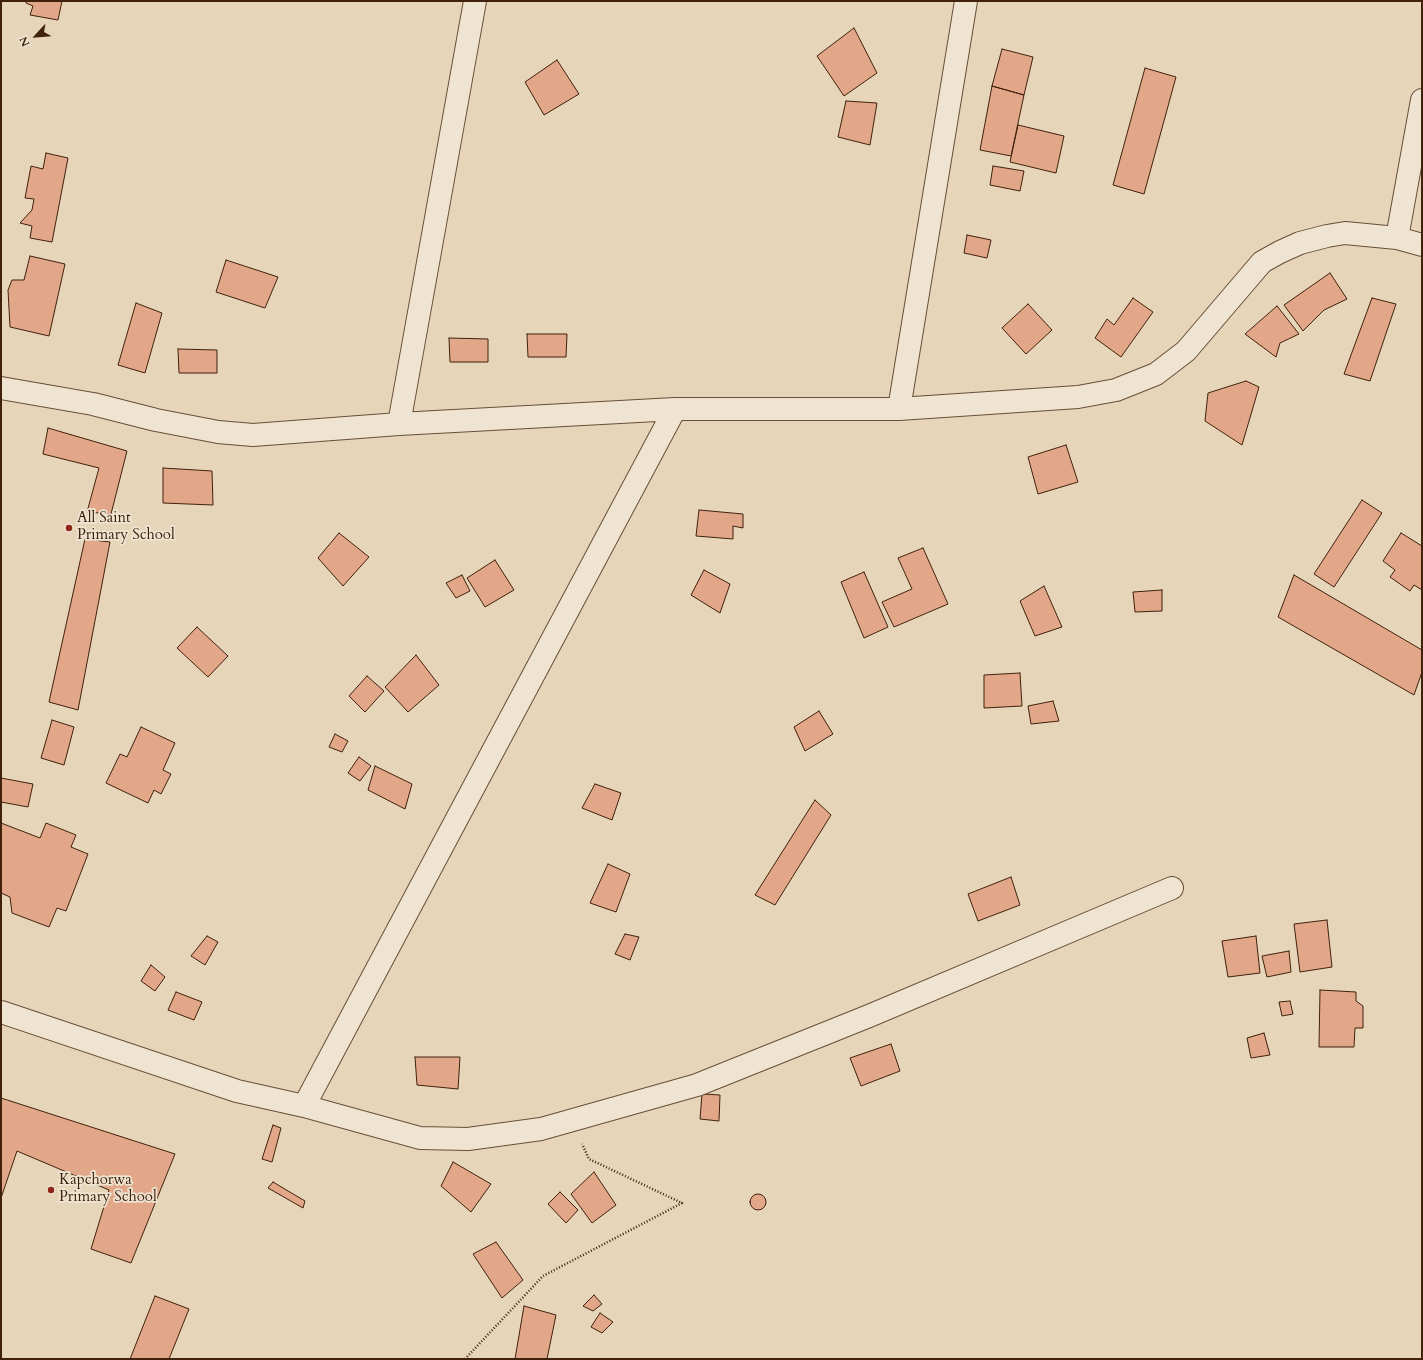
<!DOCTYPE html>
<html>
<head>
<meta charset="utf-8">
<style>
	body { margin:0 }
	#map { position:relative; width:1423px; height:1360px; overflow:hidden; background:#e6d5b9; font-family:Cardo,serif }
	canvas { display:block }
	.frame { position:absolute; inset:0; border:2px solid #3f210c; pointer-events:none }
	.north { position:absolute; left:16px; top:16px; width:40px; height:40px; -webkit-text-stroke:3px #efe4d2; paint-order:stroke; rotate:244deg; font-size:11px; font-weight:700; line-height:16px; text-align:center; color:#3f210c }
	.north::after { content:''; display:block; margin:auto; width:14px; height:18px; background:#3f210c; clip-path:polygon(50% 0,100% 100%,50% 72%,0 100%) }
</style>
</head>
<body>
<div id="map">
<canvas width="1423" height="1360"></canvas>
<div class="frame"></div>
<div class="north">N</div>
</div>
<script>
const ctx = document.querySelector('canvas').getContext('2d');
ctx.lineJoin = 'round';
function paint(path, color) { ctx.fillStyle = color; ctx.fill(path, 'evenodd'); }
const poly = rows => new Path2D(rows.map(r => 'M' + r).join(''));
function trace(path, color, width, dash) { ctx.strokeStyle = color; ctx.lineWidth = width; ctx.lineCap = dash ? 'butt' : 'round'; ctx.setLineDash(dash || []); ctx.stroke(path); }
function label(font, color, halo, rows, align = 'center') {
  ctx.font = font + ' Cardo,serif'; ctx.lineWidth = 3.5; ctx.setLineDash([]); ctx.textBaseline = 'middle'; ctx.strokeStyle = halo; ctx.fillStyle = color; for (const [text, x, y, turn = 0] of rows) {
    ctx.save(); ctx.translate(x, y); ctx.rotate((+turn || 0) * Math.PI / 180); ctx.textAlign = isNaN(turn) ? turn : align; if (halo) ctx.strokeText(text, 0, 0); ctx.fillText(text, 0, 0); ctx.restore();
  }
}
const building = poly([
	[26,1,62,1,58,20,30,15,33,6,26,3,26,1],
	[854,28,877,73,844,96,817,56,854,28],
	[1002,49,1033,57,1024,95,992,86,1002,49],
	[557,60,579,94,544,115,525,82,557,60],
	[1145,68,1176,77,1144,194,1113,185,1145,68],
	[992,86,1024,95,1011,156,980,150,992,86],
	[846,101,877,103,870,145,838,137,846,101],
	[1018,125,1064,136,1056,173,1010,162,1018,125],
	[46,153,68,158,52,242,30,238,32,226,20,223,32,210,34,199,25,198,31,166,43,169,46,153],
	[993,166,1024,171,1020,191,990,185,993,166],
	[967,235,991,240,987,258,964,253,967,235],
	[30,256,65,264,49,336,10,327,8,290,12,280,24,280,30,256],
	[226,260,278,277,265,308,216,292,226,260],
	[1330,273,1347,299,1324,310,1303,331,1284,305,1330,273],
	[1133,298,1153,312,1121,357,1095,338,1107,319,1114,325,1133,298],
	[1372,298,1396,304,1370,381,1344,374,1372,298],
	[136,303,162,313,145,373,118,365,136,303],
	[1028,304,1052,330,1026,354,1002,328,1028,304],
	[1277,306,1299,334,1280,343,1276,357,1245,334,1277,306],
	[527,334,567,334,566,357,528,357,527,334],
	[449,338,488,339,488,362,450,362,449,338],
	[178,349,217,350,217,373,179,373,178,349],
	[1246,381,1259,387,1242,445,1205,421,1208,393,1246,381],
	[48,428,127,451,111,514,87,512,99,468,43,454,48,428],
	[1066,445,1078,482,1038,494,1028,457,1066,445],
	[163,468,212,471,213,505,163,503,163,468],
	[1362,500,1382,513,1334,587,1314,574,1362,500],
	[699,510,743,514,743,528,733,526,733,539,696,536,699,510],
	[339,533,369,557,343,586,318,558,339,533],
	[1401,533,1422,546,1422,590,1414,585,1410,591,1390,577,1395,570,1383,561,1401,533],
	[85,539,110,542,78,710,49,702,85,539],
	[923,548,948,604,894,627,882,602,912,589,898,558,923,548],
	[495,560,514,590,485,607,467,578,495,560],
	[704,570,730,584,720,613,691,595,704,570],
	[864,572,888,627,864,638,841,582,864,572],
	[462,575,470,591,456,598,446,583,462,575],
	[1294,575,1422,650,1422,672,1414,695,1278,617,1294,575],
	[1044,586,1062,627,1035,636,1020,601,1044,586],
	[1162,590,1162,611,1135,612,1133,592,1162,590],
	[197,627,228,656,208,677,177,648,197,627],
	[416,655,439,685,408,712,385,687,416,655],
	[1020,673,1022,706,984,708,984,675,1020,673],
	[367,676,384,691,365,712,349,696,367,676],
	[1053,701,1059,721,1031,724,1028,706,1053,701],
	[819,711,833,734,805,751,794,727,819,711],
	[52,720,74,727,64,765,41,758,52,720],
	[141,727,175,743,163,770,171,774,161,794,154,790,148,803,106,783,120,754,127,757,141,727],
	[335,734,348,741,342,752,329,747,335,734],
	[359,757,371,766,360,781,348,773,359,757],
	[375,766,412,784,405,809,368,790,375,766],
	[1,778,33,784,28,807,1,802,1,778],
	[595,784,621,793,612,820,582,808,595,784],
	[815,800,831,815,775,905,755,895,815,800],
	[1,823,40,838,46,823,76,835,71,847,88,854,66,911,57,908,49,927,12,913,10,897,1,893,1,823],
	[608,864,630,874,616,912,590,903,608,864],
	[1011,877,1020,905,978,921,968,894,1011,877],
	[1327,920,1332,967,1300,972,1294,924,1327,920],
	[625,934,639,937,630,960,615,954,625,934],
	[207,936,218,942,205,965,191,956,207,936],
	[1256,936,1260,973,1228,977,1222,941,1256,936],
	[1289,951,1291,972,1267,977,1262,956,1289,951],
	[151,965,165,977,155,991,141,981,151,965],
	[1320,990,1356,992,1356,1001,1363,1006,1363,1028,1355,1028,1354,1047,1319,1047,1320,990],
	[176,992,202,1002,194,1020,168,1010,176,992],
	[1290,1001,1293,1014,1282,1016,1279,1002,1290,1001],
	[1264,1033,1270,1055,1251,1058,1247,1038,1264,1033],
	[891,1044,900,1071,861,1086,850,1058,891,1044],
	[415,1057,460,1057,458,1089,417,1085,415,1057],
	[702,1094,720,1095,719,1121,700,1119,702,1094],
	[1,1098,175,1154,131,1263,91,1249,109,1190,17,1151,1,1198,1,1098],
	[273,1125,281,1128,272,1162,262,1159,273,1125],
	[453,1162,491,1184,471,1212,441,1186,453,1162],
	[594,1172,616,1205,592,1223,571,1194,594,1172],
	[273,1182,305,1201,303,1208,268,1188,273,1182],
	[560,1192,578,1210,566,1223,548,1204,560,1192],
	'750 1202a8 8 0 1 1 16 0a8 8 0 1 1-16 0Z',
	[496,1242,523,1280,502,1298,473,1254,496,1242],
	[594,1295,602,1304,593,1311,583,1306,594,1295],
	[155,1296,189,1309,169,1359,130,1359,155,1296],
	[524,1306,556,1315,547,1359,515,1359,524,1306],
	[600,1313,613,1322,602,1333,591,1327,600,1313]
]);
const path = poly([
	[465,1359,543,1276,682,1203,589,1159,582,1144]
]);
const minor = poly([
	[1397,238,1422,100],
	[1,388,93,404,156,420,218,432,253,435,399,424,675,409,899,409,1078,397,1116,390,1156,374,1186,351,1262,262,1280,252,1300,243,1327,236,1345,233,1397,238,1422,245],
	[899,409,966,1],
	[399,424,475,1],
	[1,1012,237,1091,304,1106,420,1138,468,1139,541,1129,697,1085,869,1016,1172,888],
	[304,1106,675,409]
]);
const markers = [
	[69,528,4,"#8f2418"],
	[51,1190,4,"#8f2418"]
];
const poiNames = [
	["All Saint",77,519],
	["Primary School",77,536],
	["Kapchorwa",59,1181],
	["Primary School",59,1198]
];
paint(building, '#e2a688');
trace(building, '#3f210c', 1);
trace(minor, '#694e37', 24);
trace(path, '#3f210c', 2.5, [1, 2]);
trace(minor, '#efe4d2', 22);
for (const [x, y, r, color] of markers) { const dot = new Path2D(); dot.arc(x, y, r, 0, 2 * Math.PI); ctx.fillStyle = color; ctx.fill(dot); trace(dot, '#efe4d2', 1.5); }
label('15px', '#3f210c', '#efe4d2', poiNames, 'left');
</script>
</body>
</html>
